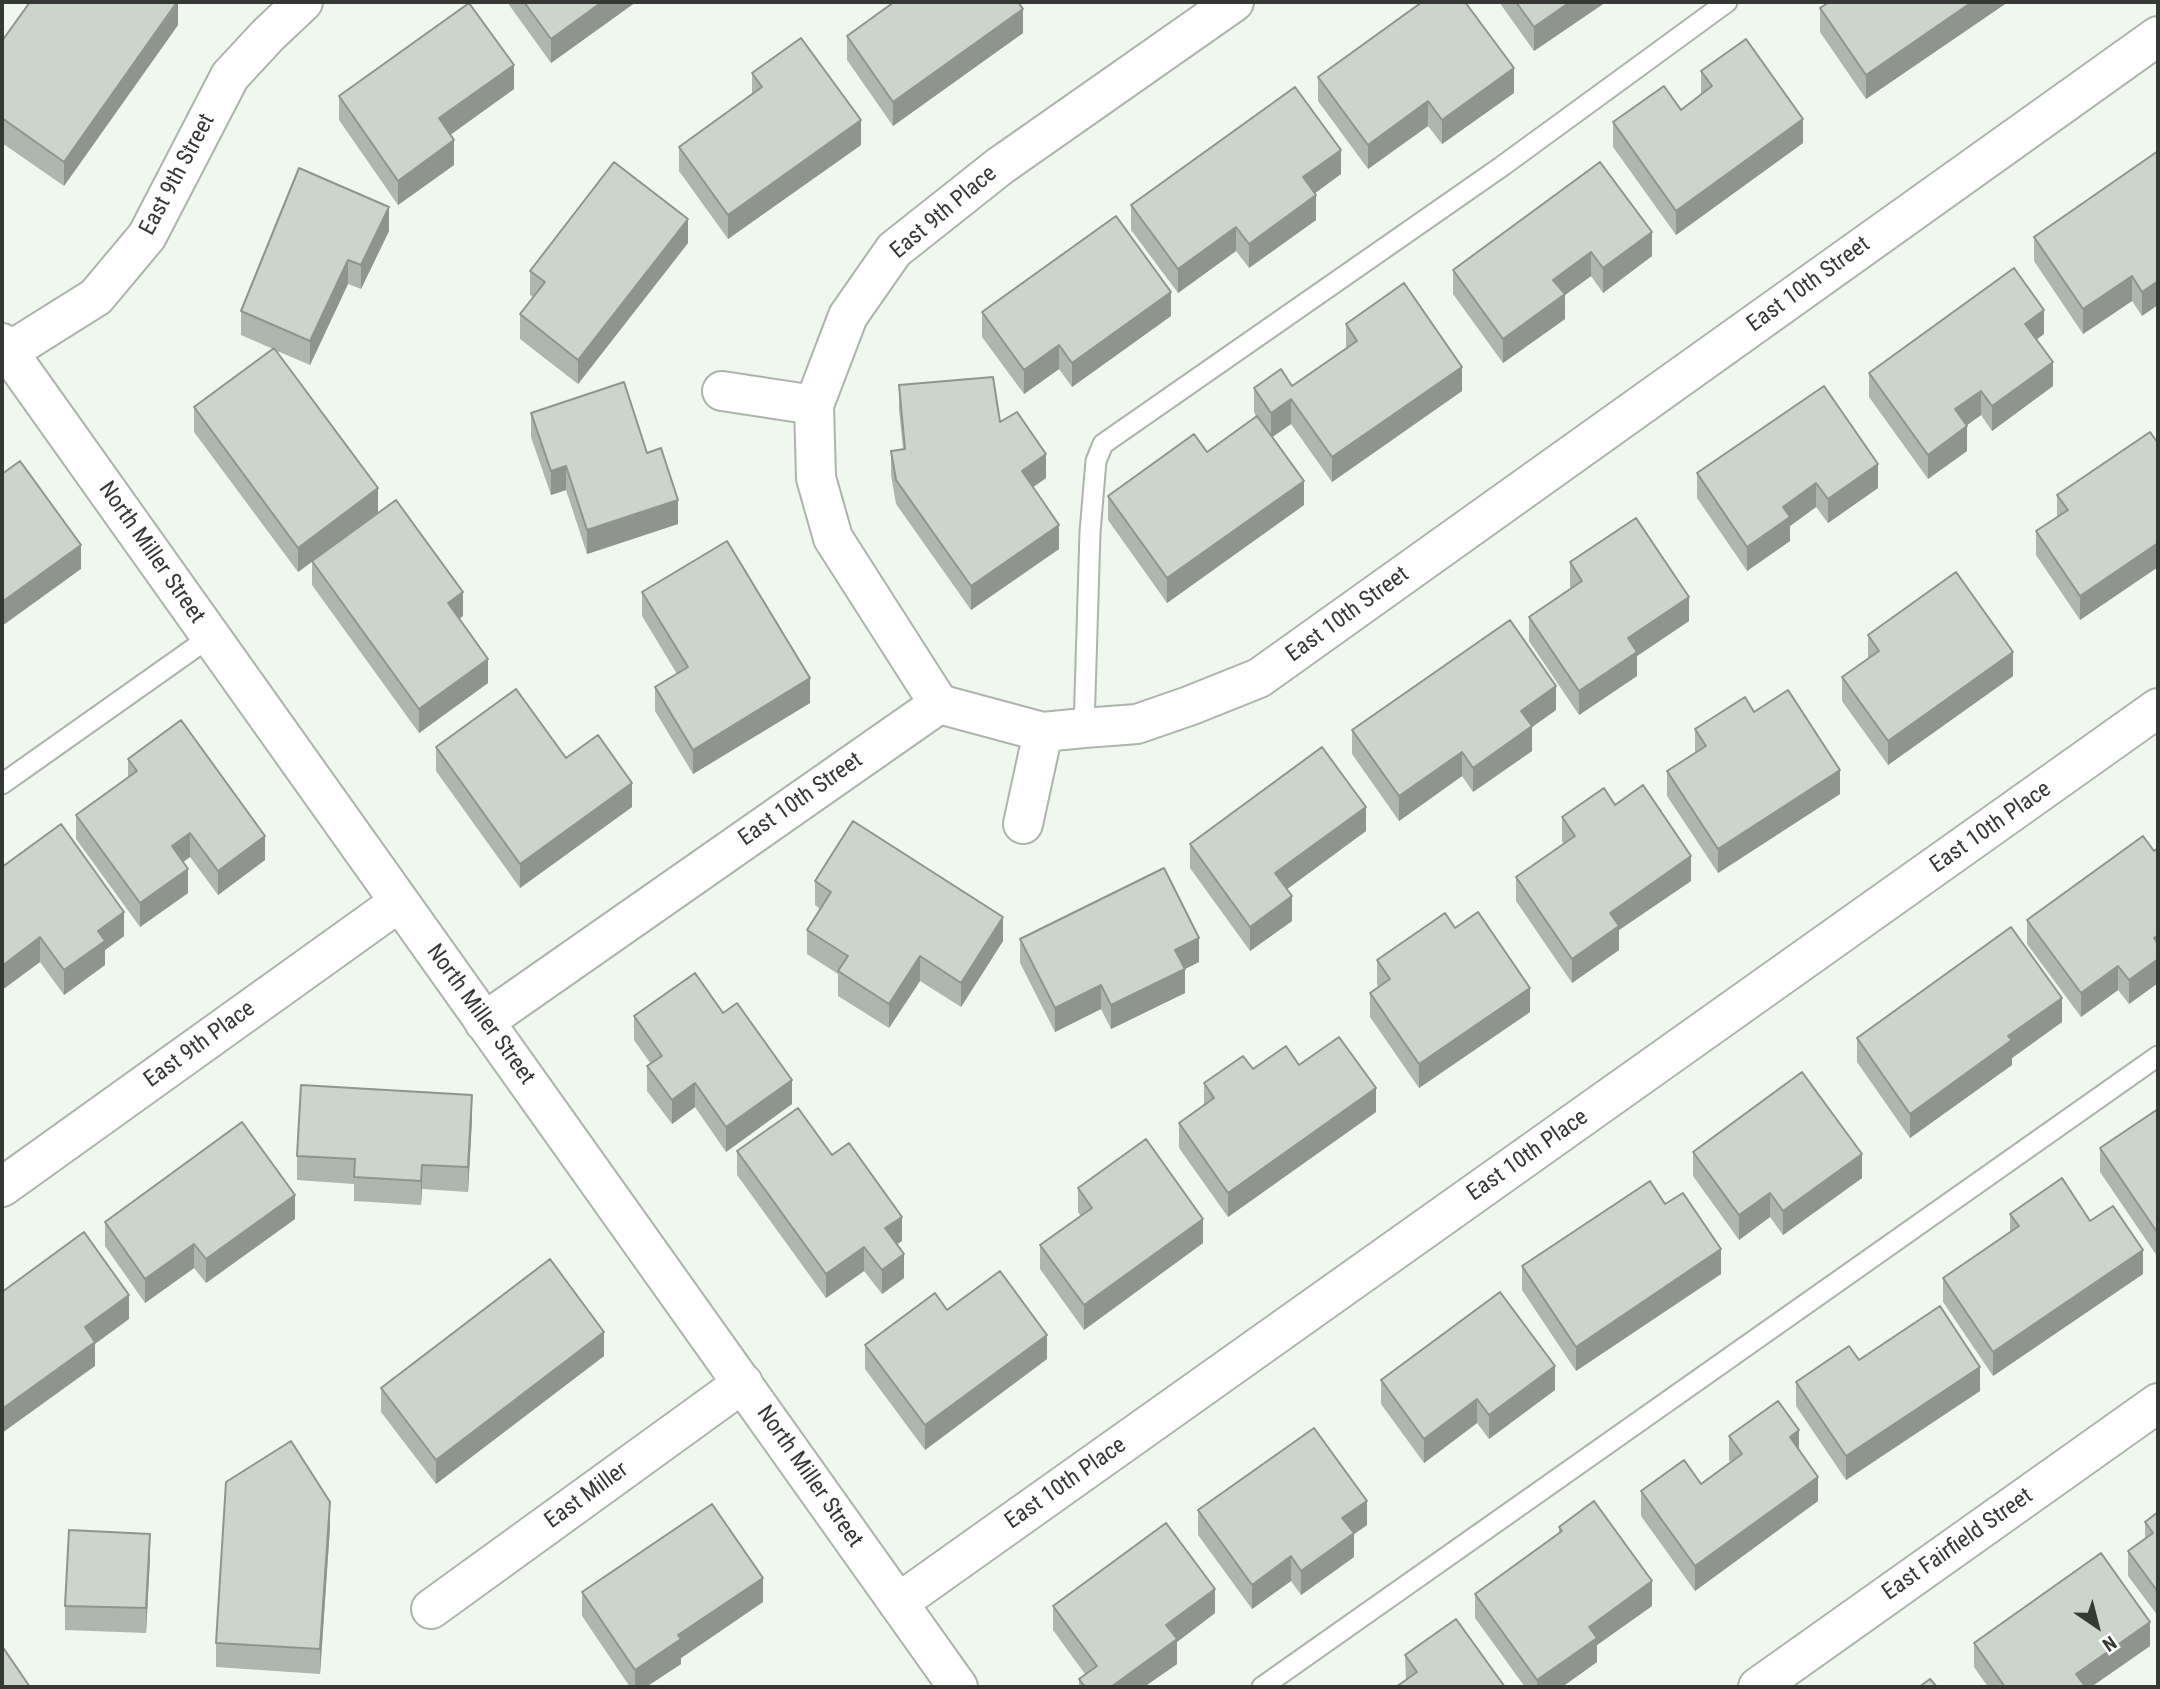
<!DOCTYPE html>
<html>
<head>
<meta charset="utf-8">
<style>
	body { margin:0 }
	#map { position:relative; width:2160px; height:1689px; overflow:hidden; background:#eff7ef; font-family:"Roboto Condensed",sans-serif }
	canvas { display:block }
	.frame { position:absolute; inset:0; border:4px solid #353835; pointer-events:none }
	.north { position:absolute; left:2062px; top:1591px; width:70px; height:70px; -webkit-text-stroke:5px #fff; paint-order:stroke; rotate:145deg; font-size:19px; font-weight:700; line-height:28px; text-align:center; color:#353835 }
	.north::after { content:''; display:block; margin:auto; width:24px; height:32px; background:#353835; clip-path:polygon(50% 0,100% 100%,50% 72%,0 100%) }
</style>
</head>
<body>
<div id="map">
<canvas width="2160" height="1689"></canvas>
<div class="frame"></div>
<div class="north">N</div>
</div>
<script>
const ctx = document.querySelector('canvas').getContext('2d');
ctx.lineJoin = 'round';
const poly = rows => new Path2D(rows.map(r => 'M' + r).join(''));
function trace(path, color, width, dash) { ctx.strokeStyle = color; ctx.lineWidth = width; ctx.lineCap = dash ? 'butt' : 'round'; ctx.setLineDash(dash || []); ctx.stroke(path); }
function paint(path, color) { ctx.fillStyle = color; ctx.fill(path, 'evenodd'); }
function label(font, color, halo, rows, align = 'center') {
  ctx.font = font + ' "Roboto Condensed",sans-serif'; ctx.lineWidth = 5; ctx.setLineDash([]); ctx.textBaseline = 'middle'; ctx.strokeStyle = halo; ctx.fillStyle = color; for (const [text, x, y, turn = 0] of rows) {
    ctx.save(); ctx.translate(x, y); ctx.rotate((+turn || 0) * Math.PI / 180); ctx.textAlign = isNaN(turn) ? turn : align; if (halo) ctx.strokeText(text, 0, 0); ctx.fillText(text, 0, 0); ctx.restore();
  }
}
const lane = poly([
	[1084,728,1090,532,1096,461,1103,444,1501,167,1727,2],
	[2,784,210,637],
	[1262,1687,2158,1056]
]);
const street = poly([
	[2,343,958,1687],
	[2,356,96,297,147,236,230,76,268,35,303,2],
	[722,391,814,405],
	[939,704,833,538,816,478,814,405,848,316,894,250,1000,166,1234,2],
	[1023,824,1043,732],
	[484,1022,939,704,1043,732,1084,728,1137,724,1189,706,1259,678,2158,36],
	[2,1187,398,903],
	[898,1603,2158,708],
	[431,1609,743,1383],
	[1758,1687,2158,1403]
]);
const wall = poly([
	[507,2,636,2,551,63],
	[1499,2,1606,2,1534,51],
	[2008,2,1866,99,1820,32,1820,8],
	[178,25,64,186,2,143,2,41],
	[1023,33,893,126,847,60,847,36],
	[1701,71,1803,143,1676,235,1613,147,1613,122,1681,110,1701,94],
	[752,73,861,145,728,239,679,171,679,147,752,94],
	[1318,77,1514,93,1442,144,1428,126,1368,169,1318,101],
	[514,89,450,135,454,165,398,205,339,120,339,96],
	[2158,151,2142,316,2132,301,2083,334,2034,261,2034,237],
	[1600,162,1652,256,1603,293,1591,276,1565,295,1565,319,1503,363,1453,294,1453,270],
	[1341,174,1315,193,1316,220,1249,268,1236,251,1178,293,1131,230,1131,205],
	[389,231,361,289,348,284,310,365,275,350,378,512,463,616,459,619,488,683,419,733,312,585,312,562,298,572,194,432,194,407,273,349,241,335,241,311],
	[688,243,578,384,520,339,520,314,533,297,530,295,530,271],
	[982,312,1171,316,1072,387,1059,369,1024,394,982,337],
	[1346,324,1462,391,1332,482,1291,424,1272,437,1304,505,1167,603,1108,520,1108,496,1207,452,1256,416,1254,412,1254,388,1292,386,1346,349],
	[2044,334,2037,339,2053,386,1992,431,1981,415,1966,425,1967,451,1928,479,1869,397,1869,373],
	[899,385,1000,422,1046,478,1033,487,1059,549,971,610,896,504,891,475,891,451,903,449,899,410],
	[531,413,647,453,678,524,587,554,566,490,551,495,531,437],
	[2158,443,2158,567,2080,620,2036,555,2036,531,2057,517,2057,495],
	[1697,473,1878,488,1828,523,1816,507,1790,526,1790,541,1747,571,1697,498],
	[1570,562,1689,621,1637,656,1637,676,1579,715,1529,641,1529,617,1571,588,1570,587],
	[642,592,810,703,693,774,655,711,655,687,677,674,642,616],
	[1868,635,2013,676,1888,765,1842,701,1842,677,1868,659],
	[1556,710,1532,727,1532,751,1473,792,1462,776,1399,821,1352,754,1352,730],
	[1695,729,1840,794,1718,873,1667,796,1667,771,1695,753],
	[436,747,566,758,632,807,520,888,436,771],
	[128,759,265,860,218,895,190,857,183,862,188,893,140,927,76,839,76,815,128,778],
	[1615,805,1691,881,1619,930,1619,950,1572,983,1516,901,1516,877,1564,844,1562,841,1562,817],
	[1366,831,1287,889,1292,921,1250,951,1190,868,1190,844],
	[2158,848,2158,983,2129,1004,2118,990,2081,1017,2027,944,2027,920],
	[2,867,124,936,105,950,105,965,64,995,40,962,2,990],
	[815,881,1003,941,961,1007,920,981,889,1028,838,996,838,974,807,954,807,930,820,909,815,905],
	[1020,939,1199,962,1185,969,1185,993,1111,1029,1101,1009,1055,1032,1020,963],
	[1377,960,1530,1012,1419,1088,1370,1017,1370,993,1378,987,1377,984],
	[723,1013,792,1104,726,1152,695,1107,672,1124,647,1091,647,1066,651,1064,634,1040,634,1016],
	[2062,1022,2012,1058,2012,1065,1910,1138,1857,1062,1857,1038],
	[1299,1065,1376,1112,1228,1217,1179,1148,1179,1123,1204,1106,1204,1083,1253,1069],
	[2158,1109,2157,1256,2100,1172,2100,1148],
	[472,1119,468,1192,422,1189,421,1205,354,1201,354,1184,297,1180,297,1156],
	[737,1151,832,1155,902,1241,897,1244,904,1278,882,1294,864,1271,826,1298,737,1175],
	[1693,1152,1862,1178,1783,1235,1770,1217,1739,1240,1693,1176],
	[1078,1188,1203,1243,1084,1330,1040,1269,1040,1245,1081,1216,1078,1212],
	[2010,1214,2090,1221,2143,1274,1993,1376,1943,1302,1943,1278,2010,1232],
	[295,1219,206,1283,194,1268,145,1303,105,1246,105,1222],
	[1522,1266,1721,1274,1576,1371,1522,1290],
	[947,1310,1047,1359,925,1450,865,1369,865,1345],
	[604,1356,436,1484,381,1412,381,1388],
	[1859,1360,1980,1391,1846,1480,1796,1406,1796,1382],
	[1381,1380,1555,1390,1489,1439,1477,1423,1424,1463,1381,1404],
	[1729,1436,1799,1450,1818,1501,1695,1591,1641,1516,1641,1491,1701,1484,1731,1463,1729,1460],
	[1198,1510,1367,1525,1354,1534,1354,1557,1301,1595,1291,1581,1252,1609,1198,1535],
	[2158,1512,2158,1616,2128,1576,2128,1551,2145,1539,2145,1522],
	[330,1527,320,1674,216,1667,216,1643],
	[1559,1527,1652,1606,1597,1645,1597,1662,1562,1687,1525,1687,1475,1618,1475,1594,1559,1533],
	[150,1558,146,1633,65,1630,65,1606],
	[582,1592,763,1602,681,1658,681,1664,646,1687,630,1687,582,1616],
	[1053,1606,1215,1613,1177,1642,1177,1664,1144,1687,1079,1687,1079,1679,1085,1674,1053,1630],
	[1974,1643,2150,1646,2091,1687,1988,1687,1974,1667],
	[1405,1655,1505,1687,1406,1680]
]);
const shadedWall = poly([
	[178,2,178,25,64,186,64,162],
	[602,2,636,2,551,63,551,39],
	[1570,2,1606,2,1534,51,1534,27],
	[1972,2,2008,2,1866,99,1866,75],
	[1023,9,1023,33,893,126,893,102],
	[514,65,514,89,439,143,439,118],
	[1514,68,1514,93,1442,144,1442,120],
	[1428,101,1428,126,1368,169,1368,145],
	[1803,119,1803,143,1676,235,1676,211],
	[861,120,861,145,728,239,728,215],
	[454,140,454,165,398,205,398,181],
	[1341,150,1341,174,1303,202,1303,177],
	[1316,195,1316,220,1249,268,1249,244],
	[389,207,389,231,361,289,361,265],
	[688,219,688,243,578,384,578,360],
	[1236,227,1236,251,1178,293,1178,269],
	[1652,232,1652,256,1603,293,1603,268],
	[1591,252,1591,276,1565,295,1565,319,1503,363,1503,339,1553,280],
	[348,260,348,284,310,365,310,341],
	[2132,276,2132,301,2083,334,2083,309],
	[2158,281,2158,305,2142,316,2142,292],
	[1171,292,1171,316,1072,387,1072,363],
	[2044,310,2044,334,2025,348,2025,324],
	[1059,345,1059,369,1024,394,1024,370],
	[2053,362,2053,386,1992,431,1992,406],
	[1462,367,1462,391,1332,482,1332,457],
	[1981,391,1981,415,1955,434,1955,409],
	[1291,399,1291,424,1271,438,1271,413],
	[1967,426,1967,451,1928,479,1928,455],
	[1046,454,1046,478,1022,495,1022,471],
	[1878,464,1878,488,1828,523,1828,499],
	[566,466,566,490,551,495,551,471],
	[1304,481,1304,505,1167,603,1167,578],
	[1816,483,1816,507,1790,526,1790,541,1747,571,1747,547,1783,507],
	[378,488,378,512,298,572,298,548],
	[678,500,678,524,587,554,587,530],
	[1059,525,1059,549,971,610,971,586],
	[2158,543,2158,567,2080,620,2080,596],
	[81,545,81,569,2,626,2,602],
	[463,592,463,616,448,627,448,603],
	[1689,597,1689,621,1637,656,1637,676,1579,715,1579,691,1628,638],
	[2013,652,2013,676,1888,765,1888,741],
	[488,659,488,683,419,733,419,709],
	[810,678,810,703,693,774,693,750],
	[1556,686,1556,710,1532,727,1532,751,1473,792,1473,768,1521,711],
	[1462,752,1462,776,1399,821,1399,796],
	[1840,770,1840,794,1718,873,1718,849],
	[632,783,632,807,520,888,520,864],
	[1366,807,1366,831,1275,898,1275,873],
	[190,833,190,857,172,870,172,846],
	[265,836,265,860,218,895,218,871],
	[1691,856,1691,881,1619,930,1619,950,1572,983,1572,959,1610,913],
	[188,869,188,893,140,927,140,903],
	[1292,896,1292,921,1250,951,1250,927],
	[124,912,124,936,105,950,105,965,64,995,64,970,98,931],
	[1003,917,1003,941,961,1007,961,983],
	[2158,935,2158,983,2129,1004,2129,980,2154,938],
	[40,937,40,962,2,990,2,966],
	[1199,938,1199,962,1175,974,1175,950],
	[920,956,920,981,889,1028,889,1004],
	[2118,966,2118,990,2081,1017,2081,993],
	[1185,969,1185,993,1111,1029,1111,1005],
	[1101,985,1101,1009,1055,1032,1055,1008],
	[1530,988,1530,1012,1419,1088,1419,1064],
	[2062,998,2062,1022,2012,1058,2012,1065,1910,1138,1910,1114,2008,1036],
	[792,1080,792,1104,726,1152,726,1127],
	[695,1083,695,1107,672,1124,672,1100],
	[1376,1088,1376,1112,1228,1217,1228,1193],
	[472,1095,472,1119,468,1192,468,1167],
	[1862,1154,1862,1178,1783,1235,1783,1211],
	[422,1165,422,1189,421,1205,421,1181],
	[1770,1193,1770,1217,1739,1240,1739,1215],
	[295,1195,295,1219,206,1283,206,1259],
	[902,1217,902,1241,885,1252,885,1228],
	[1203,1219,1203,1243,1084,1330,1084,1305],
	[2158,1231,2158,1256,2157,1256,2157,1232],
	[194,1244,194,1268,145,1303,145,1279],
	[864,1247,864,1271,826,1298,826,1274],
	[1721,1249,1721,1274,1576,1371,1576,1347],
	[2143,1250,2143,1274,1993,1376,1993,1352],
	[904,1254,904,1278,882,1294,882,1270],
	[129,1295,129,1319,95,1344,95,1366,2,1433,2,1409,85,1327],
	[604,1332,604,1356,436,1484,436,1460],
	[1047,1335,1047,1359,925,1450,925,1425],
	[1555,1366,1555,1390,1489,1439,1489,1415],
	[1980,1367,1980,1391,1846,1480,1846,1456],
	[1477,1399,1477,1423,1424,1463,1424,1439],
	[1799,1430,1799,1454,1790,1437],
	[1818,1477,1818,1501,1695,1591,1695,1566],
	[1367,1501,1367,1525,1354,1534,1354,1557,1301,1595,1301,1571,1342,1518],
	[330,1502,330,1527,320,1674,320,1649],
	[150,1534,150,1558,146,1633,146,1608],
	[1291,1556,1291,1581,1252,1609,1252,1585],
	[763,1578,763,1602,681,1658,681,1664,646,1687,635,1687,635,1670,678,1635],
	[1652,1581,1652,1606,1597,1645,1597,1662,1562,1687,1537,1687,1537,1680,1589,1627],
	[1215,1589,1215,1613,1177,1642,1177,1664,1144,1687,1111,1687,1166,1625],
	[2150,1622,2150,1646,2091,1687,2076,1687,2076,1674]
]);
const building = poly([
	[30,2,177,2,64,162,2,118,2,41,30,2],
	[524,2,602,2,551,39,524,2],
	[894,2,1018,2,1023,9,893,102,847,36,894,2],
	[1422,2,1465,2,1514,68,1442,120,1428,101,1368,145,1318,77,1422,2],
	[1516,2,1570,2,1534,27,1516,2],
	[1829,2,1972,2,1866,75,1820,8,1829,2],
	[469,3,514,65,439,118,454,140,398,181,339,96,469,3],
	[801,38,861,120,728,215,679,147,762,87,752,73,801,38],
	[1746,39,1803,119,1676,211,1613,122,1664,86,1681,110,1712,86,1701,71,1746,39],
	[1295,87,1341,150,1303,177,1316,195,1249,244,1236,227,1178,269,1131,205,1295,87],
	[2158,151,2158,281,2142,292,2132,276,2083,309,2034,237,2158,151],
	[614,162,688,219,578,360,520,314,545,282,530,271,614,162],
	[1600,162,1652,232,1603,268,1591,252,1553,280,1565,294,1503,339,1453,270,1600,162],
	[299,168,389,207,361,265,348,260,310,341,241,311,299,168],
	[1116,216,1171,292,1072,363,1059,345,1024,370,982,312,1116,216],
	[2014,268,2044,310,2025,324,2053,362,1992,406,1981,391,1955,409,1967,426,1928,455,1869,373,2014,268],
	[1404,283,1462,367,1332,457,1291,399,1271,413,1254,388,1281,369,1292,386,1357,341,1346,324,1404,283],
	[274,348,378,488,298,548,194,407,274,348],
	[993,377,1000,422,1017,412,1046,454,1022,471,1059,525,971,586,896,480,891,451,905,449,899,385,993,377],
	[624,382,647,453,661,448,678,500,587,530,566,466,551,471,531,413,624,382],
	[1824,386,1878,464,1828,499,1816,483,1783,507,1790,517,1747,547,1697,473,1824,386],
	[1257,416,1304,481,1167,578,1108,496,1194,434,1207,452,1257,416],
	[2150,432,2158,443,2158,543,2080,596,2036,531,2068,510,2057,495,2150,432],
	[20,461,81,545,2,602,2,474,20,461],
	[396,500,463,592,448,603,488,659,419,709,312,561,396,500],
	[1636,518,1689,597,1628,638,1637,652,1579,691,1529,617,1582,581,1570,562,1636,518],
	[727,541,810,678,693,750,655,687,688,667,642,592,727,541],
	[1956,572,2013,652,1888,741,1842,677,1879,651,1868,635,1956,572],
	[1510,620,1556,686,1521,711,1532,726,1473,768,1462,752,1399,796,1352,730,1510,620],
	[516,689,566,758,598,735,632,783,520,864,436,747,516,689],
	[1788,690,1840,770,1718,849,1667,771,1706,746,1695,729,1745,697,1754,712,1788,690],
	[181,720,265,836,218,871,190,833,172,846,188,869,140,903,76,815,137,771,128,759,181,720],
	[1322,747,1366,807,1275,873,1292,896,1250,927,1190,844,1322,747],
	[1643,785,1691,856,1610,913,1619,926,1572,959,1516,877,1575,836,1562,817,1604,788,1615,805,1643,785],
	[853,821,1003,917,961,983,920,956,889,1004,838,971,848,956,807,930,831,892,815,881,853,821],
	[61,824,124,912,98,931,105,941,64,970,40,937,2,966,2,867,61,824],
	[2143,836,2154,851,2158,848,2158,935,2154,938,2158,944,2158,959,2129,980,2118,966,2081,993,2027,920,2143,836],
	[1164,868,1199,938,1175,950,1185,969,1111,1005,1101,985,1055,1008,1020,939,1164,868],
	[1478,912,1530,988,1419,1064,1370,993,1390,979,1377,960,1445,913,1455,928,1478,912],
	[2011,927,2062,998,2008,1036,2012,1040,1910,1114,1857,1038,2011,927],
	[695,973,723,1013,737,1003,792,1080,726,1127,695,1083,672,1100,647,1066,662,1056,634,1016,695,973],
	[1339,1037,1376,1088,1228,1193,1179,1123,1214,1098,1204,1083,1243,1056,1253,1069,1286,1046,1299,1065,1339,1037],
	[1802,1072,1862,1154,1783,1211,1770,1193,1739,1215,1693,1152,1802,1072],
	[301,1085,472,1095,468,1167,422,1165,421,1181,354,1177,355,1159,297,1156,301,1085],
	[798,1108,832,1155,849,1143,902,1217,885,1228,904,1254,882,1270,864,1247,826,1274,737,1151,798,1108],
	[2158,1109,2158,1231,2157,1232,2100,1148,2158,1109],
	[242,1122,295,1195,206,1259,194,1244,145,1279,105,1222,242,1122],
	[1146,1139,1203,1219,1084,1305,1040,1245,1092,1208,1078,1188,1146,1139],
	[2062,1178,2090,1221,2113,1206,2143,1250,1993,1352,1943,1278,2019,1226,2010,1214,2062,1178],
	[1650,1181,1665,1204,1683,1193,1721,1249,1576,1347,1522,1266,1650,1181],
	[84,1232,129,1295,85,1327,95,1342,2,1409,2,1292,84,1232],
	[550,1259,604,1332,436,1460,381,1388,550,1259],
	[1000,1271,1047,1335,925,1425,865,1345,935,1293,947,1310,1000,1271],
	[1500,1292,1555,1366,1489,1415,1477,1399,1424,1439,1381,1380,1500,1292],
	[1940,1306,1980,1367,1846,1456,1796,1382,1849,1346,1859,1360,1940,1306],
	[1778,1401,1799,1430,1790,1437,1818,1477,1695,1566,1641,1491,1684,1460,1701,1484,1742,1454,1729,1436,1778,1401],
	[1314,1428,1367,1501,1342,1518,1354,1533,1301,1571,1291,1556,1252,1585,1198,1510,1314,1428],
	[291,1441,330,1502,320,1649,216,1643,226,1482,291,1441],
	[1594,1501,1652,1581,1589,1627,1597,1638,1537,1680,1475,1594,1562,1531,1559,1527,1594,1501],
	[712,1504,763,1578,678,1635,681,1639,635,1670,582,1592,712,1504],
	[2158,1512,2158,1592,2128,1551,2153,1533,2145,1522,2158,1512],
	[1166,1523,1215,1589,1166,1625,1177,1639,1111,1687,1085,1687,1079,1679,1097,1666,1053,1606,1166,1523],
	[69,1530,150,1534,146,1608,65,1606,69,1530],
	[2101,1553,2150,1622,2076,1674,2084,1685,2081,1687,2005,1687,1974,1643,2101,1553],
	[1456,1619,1505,1687,1396,1687,1417,1672,1405,1655,1456,1619],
	[2,1646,30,1687,2,1687,2,1646],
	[1930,1679,1937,1687,1919,1687,1930,1679]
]);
const streetNames = [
	["East 9th Street",178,175,-62],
	["East 9th Place",944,213,-40],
	["East 10th Street",1809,285,-36],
	["North Miller Street",151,553,55],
	["East 10th Street",1348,615,-36],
	["East 10th Street",801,800,-35],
	["East 10th Place",1991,828,-35],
	["North Miller Street",480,1015,54],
	["East 9th Place",200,1045,-36],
	["East 10th Place",1528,1156,-35],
	["North Miller Street",809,1477,55],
	["East 10th Place",1066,1484,-35],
	["East Miller",587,1496,-36],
	["East Fairfield Street",1958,1545,-35]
];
trace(lane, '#acb4ac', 23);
trace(street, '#acb4ac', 42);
trace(lane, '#fff', 19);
trace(street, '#fff', 38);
paint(wall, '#afb6af');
paint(shadedWall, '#8f948f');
paint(building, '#ccd4cc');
trace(building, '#8f948f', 2);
label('23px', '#353835', '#fff', streetNames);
</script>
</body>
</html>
